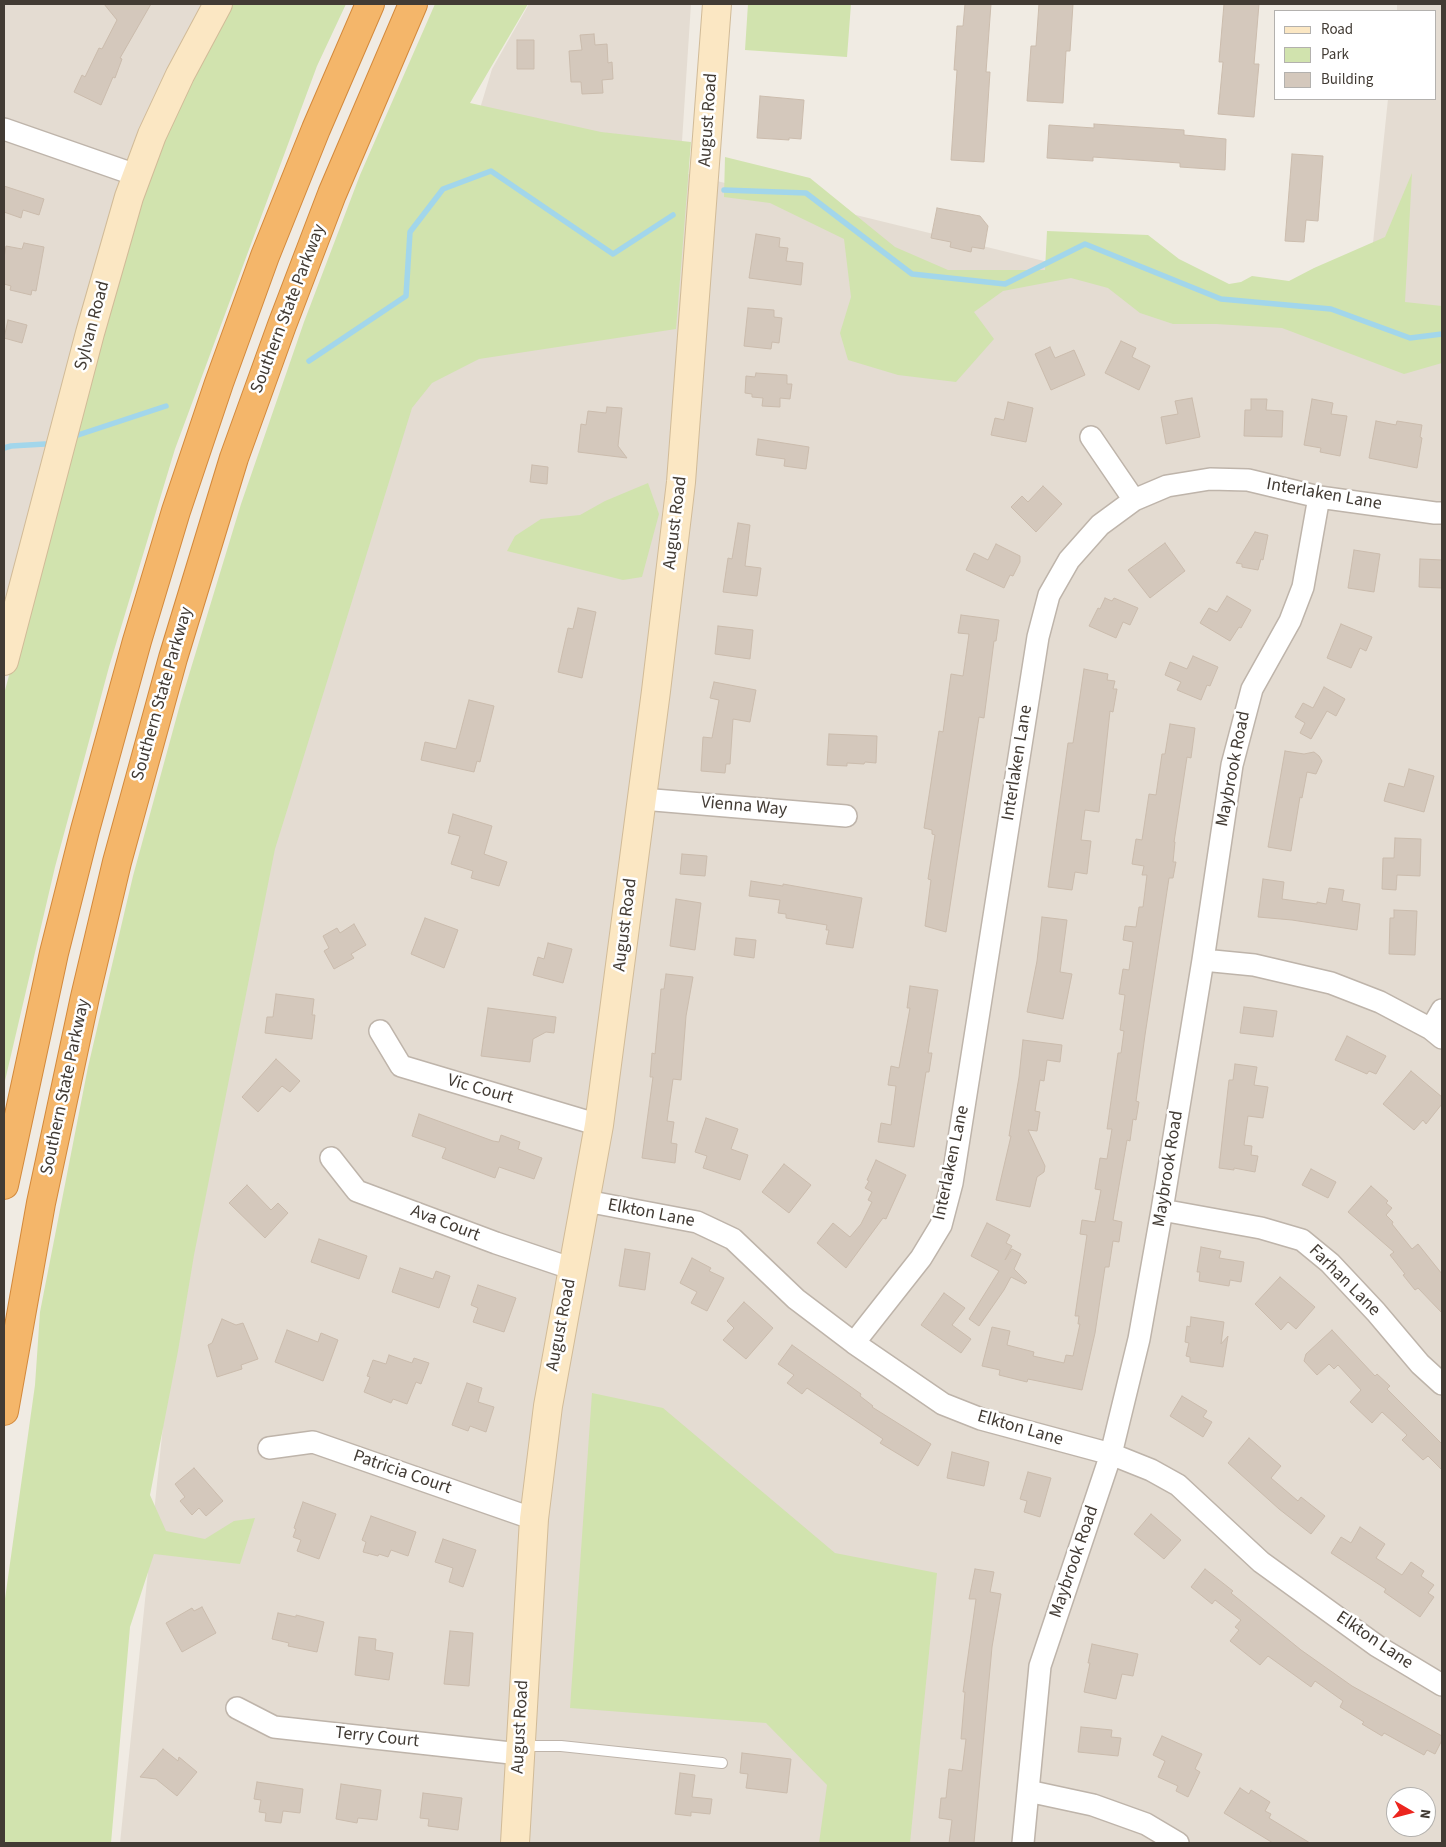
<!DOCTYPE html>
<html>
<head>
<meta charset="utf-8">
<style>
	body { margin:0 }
	#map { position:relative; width:1446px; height:1847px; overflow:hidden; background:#f0ebe3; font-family:"Source Sans 3",sans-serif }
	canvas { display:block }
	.frame { position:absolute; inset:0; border:5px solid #423b34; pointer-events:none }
	.legend { position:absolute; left:1274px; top:10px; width:162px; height:90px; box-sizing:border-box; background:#fff; border:1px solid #b3b1ae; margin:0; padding:6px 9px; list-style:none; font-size:15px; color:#423b34 }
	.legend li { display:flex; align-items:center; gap:10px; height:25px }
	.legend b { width:25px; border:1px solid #b3b1ae }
	.north { position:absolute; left:1386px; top:1787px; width:50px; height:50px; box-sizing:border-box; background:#fff; border:1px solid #b3b1ae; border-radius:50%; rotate:98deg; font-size:14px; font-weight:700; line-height:20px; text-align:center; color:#423b34 }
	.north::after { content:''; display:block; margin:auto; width:18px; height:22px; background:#ec251e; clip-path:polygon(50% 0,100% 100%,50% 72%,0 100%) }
</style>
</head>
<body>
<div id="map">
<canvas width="1446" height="1847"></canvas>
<div class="frame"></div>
<ul class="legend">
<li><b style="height:6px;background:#fbe7c3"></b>Road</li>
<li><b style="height:14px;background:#d1e3ae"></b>Park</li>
<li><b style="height:14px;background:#d4c8bc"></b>Building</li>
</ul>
<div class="north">N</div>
</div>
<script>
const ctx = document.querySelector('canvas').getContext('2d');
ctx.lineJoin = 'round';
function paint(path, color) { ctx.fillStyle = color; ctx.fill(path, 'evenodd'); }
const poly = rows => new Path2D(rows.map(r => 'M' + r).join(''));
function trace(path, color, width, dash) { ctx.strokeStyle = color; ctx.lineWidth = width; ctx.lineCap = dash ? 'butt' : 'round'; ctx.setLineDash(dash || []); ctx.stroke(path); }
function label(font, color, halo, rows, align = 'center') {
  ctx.font = font + ' "Source Sans 3",sans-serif'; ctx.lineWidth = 5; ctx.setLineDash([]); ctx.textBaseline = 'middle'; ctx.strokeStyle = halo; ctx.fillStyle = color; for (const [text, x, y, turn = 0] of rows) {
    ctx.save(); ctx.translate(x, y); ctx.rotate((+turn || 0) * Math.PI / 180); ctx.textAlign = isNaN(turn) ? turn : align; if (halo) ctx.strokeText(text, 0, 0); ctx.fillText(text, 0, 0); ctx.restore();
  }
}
const residential = poly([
	[4,4,218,4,4,661],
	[529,4,691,4,680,172,1363,339,1388,99,1435,99,1435,11,1397,11,1397,4,1442,4,1442,1843,120,1843,185,1212,266,813,492,69],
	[1396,1797,1426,1797,1426,1827,1396,1827]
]);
const green = poly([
	[227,4,346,4,317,66,175,449,109,667,55,867,4,1085,4,694,130,224,161,139],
	[435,4,528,4,470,103,601,132,691,142,676,329,479,359,432,383,412,408,275,849,194,1255,178,1351,150,1495,166,1531,205,1539,234,1521,255,1518,240,1564,154,1554,130,1627,111,1843,4,1843,4,1606,35,1385,40,1312,88,1067,133,876,181,701,241,504,304,322,360,175],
	[748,4,851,4,847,57,745,50],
	[725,157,810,178,895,247,948,270,1045,270,1047,231,1148,235,1179,259,1229,284,1241,282,1252,276,1289,281,1314,268,1385,237,1412,173,1405,302,1442,306,1442,363,1404,374,1282,328,1216,324,1173,324,1140,313,1108,288,1071,278,1003,291,974,312,994,339,956,382,898,375,848,360,840,333,851,297,844,239,770,203,724,197],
	[648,483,659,514,642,577,623,580,507,551,515,536,541,519,580,515,605,501],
	[592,1393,663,1408,835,1553,937,1573,910,1843,819,1843,827,1785,766,1723,570,1708]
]);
const stream = poly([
	[724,190,806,193,912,274,1005,284,1085,244,1221,299,1331,309,1410,338,1442,334],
	[309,361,406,296,410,232,443,189,491,171,613,254,673,215],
	[78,435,166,406],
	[4,448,11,446,45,444]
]);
const building = poly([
	[104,4,151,4,120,58,122,59,115,78,113,77,101,105,74,92,82,75,85,77,99,48,102,49,117,20,104,4],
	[965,4,991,4,986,72,990,72,984,162,951,160,957,70,954,70,957,26,963,26,965,4],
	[1039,4,1073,4,1070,51,1066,51,1063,103,1027,101,1031,46,1036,46,1039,4],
	[1224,4,1259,4,1254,64,1259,64,1254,117,1218,114,1223,62,1219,62,1224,4],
	[594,34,595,45,607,44,608,63,612,62,613,79,602,80,603,93,582,94,581,82,571,82,569,51,582,50,580,35,594,34],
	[517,40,534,40,534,69,517,69,517,40],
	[760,96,804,100,801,139,789,138,789,140,757,138,760,96],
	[1094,124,1184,130,1184,135,1226,139,1225,170,1180,167,1180,163,1093,157,1093,161,1047,158,1049,125,1094,128,1094,124],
	[1292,154,1323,156,1318,221,1306,220,1304,242,1285,241,1292,154],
	[4,186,44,199,39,215,23,210,21,218,4,212,4,186],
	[937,208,980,216,988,226,984,249,972,247,971,252,950,247,951,242,931,238,937,208],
	[756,234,780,238,779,247,788,248,786,261,803,263,801,285,749,278,756,234],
	[24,243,44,247,36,291,32,290,31,295,10,290,11,286,4,284,4,258,6,246,22,249,24,243],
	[748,308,774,310,774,317,782,318,779,343,772,342,771,349,744,346,748,308],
	[8,320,27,325,22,343,4,338,8,320],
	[1121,341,1136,348,1132,357,1150,366,1139,390,1105,373,1121,341],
	[1050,347,1055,358,1074,350,1085,375,1051,390,1035,354,1050,347],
	[756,373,787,375,787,384,792,384,790,399,780,398,780,407,762,406,763,398,752,397,752,394,745,393,746,376,755,377,756,373],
	[1192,398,1200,437,1166,444,1161,417,1178,414,1175,401,1192,398],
	[1251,399,1267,399,1266,410,1283,411,1282,437,1244,436,1245,410,1251,410,1251,399],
	[1312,399,1333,403,1331,414,1347,416,1340,456,1320,452,1321,448,1304,445,1312,399],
	[1008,402,1033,408,1026,442,991,435,995,418,1004,420,1008,402],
	[607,407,622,408,618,446,627,458,578,452,581,424,586,425,588,411,606,413,607,407],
	[1376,421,1396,425,1397,421,1422,425,1420,437,1422,438,1417,468,1369,458,1376,421],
	[758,439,809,447,806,469,784,466,785,459,756,455,758,439],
	[532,465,548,467,547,484,530,482,532,465],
	[1043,486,1062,504,1036,532,1011,507,1022,496,1028,502,1043,486],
	[738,523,750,525,745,566,761,568,757,596,723,592,728,558,732,559,738,523],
	[1255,532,1268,535,1263,560,1261,559,1258,570,1242,567,1242,564,1236,563,1255,532],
	[1165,543,1185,571,1150,598,1128,570,1165,543],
	[996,544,1020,556,1020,562,1013,576,1010,575,1004,588,966,570,974,553,988,560,996,544],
	[1354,550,1380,554,1374,592,1348,588,1354,550],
	[1420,559,1442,560,1442,588,1419,587,1420,559],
	[1227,596,1251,610,1241,628,1239,627,1230,641,1200,623,1209,608,1217,612,1227,596],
	[1105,598,1112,601,1114,598,1138,608,1130,625,1123,622,1116,638,1089,626,1098,608,1100,609,1105,598],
	[578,608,596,612,582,678,558,672,568,628,573,629,578,608],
	[961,615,999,620,996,641,994,641,984,718,979,717,946,932,925,926,931,880,928,879,935,835,932,834,932,830,924,828,939,731,943,732,951,674,963,676,969,634,958,633,961,615],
	[1341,624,1372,637,1366,651,1360,648,1351,668,1327,658,1341,624],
	[718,626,753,630,750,659,715,654,718,626],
	[1193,656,1218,667,1210,686,1207,685,1201,700,1177,690,1181,682,1165,675,1170,662,1187,669,1193,656],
	[1084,669,1108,674,1107,680,1115,681,1113,689,1117,689,1113,712,1110,711,1099,812,1085,810,1081,840,1091,841,1087,874,1075,872,1072,890,1048,887,1068,743,1073,743,1084,669],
	[714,682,756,690,750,722,733,719,730,764,726,764,725,773,701,771,703,737,712,738,719,700,710,698,714,682],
	[1324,687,1345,699,1336,716,1327,711,1311,739,1300,733,1305,723,1295,717,1303,703,1313,708,1324,687],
	[469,700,494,706,480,762,477,761,474,772,421,760,425,742,456,749,469,700],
	[1170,724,1195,728,1191,758,1187,757,1174,842,1175,842,1173,862,1176,862,1173,878,1169,878,1145,1035,1136,1101,1139,1102,1136,1120,1133,1119,1130,1141,1127,1140,1113,1220,1122,1222,1119,1242,1113,1241,1109,1267,1105,1267,1095,1333,1082,1390,1028,1379,1027,1382,999,1375,1000,1370,982,1366,992,1327,1010,1331,1007,1345,1034,1352,1033,1356,1064,1363,1066,1355,1073,1356,1080,1324,1078,1324,1079,1316,1075,1316,1087,1235,1080,1234,1082,1220,1095,1222,1101,1190,1095,1189,1100,1158,1107,1159,1112,1129,1107,1129,1118,1053,1121,1053,1124,1031,1120,1030,1125,995,1119,994,1123,969,1129,970,1133,942,1123,940,1125,926,1136,927,1139,907,1143,907,1147,875,1142,875,1144,866,1132,864,1136,839,1142,840,1149,794,1156,795,1162,754,1165,754,1170,724],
	[829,734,877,736,876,763,865,762,864,764,847,763,847,766,827,765,829,734],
	[1285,751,1304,754,1314,752,1319,756,1322,761,1316,774,1307,772,1302,798,1300,797,1291,851,1268,847,1285,751],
	[1409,769,1434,776,1424,812,1384,801,1389,783,1404,787,1409,769],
	[453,814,492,826,484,854,507,862,499,886,471,878,473,871,451,864,460,836,448,833,453,814],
	[1395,838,1421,839,1420,876,1397,875,1396,890,1382,889,1383,858,1394,858,1395,838],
	[682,854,707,856,705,876,680,874,682,854],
	[1263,879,1284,882,1282,899,1317,904,1317,902,1326,904,1329,888,1344,890,1342,901,1360,904,1357,930,1292,920,1258,917,1263,879],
	[751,881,783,886,783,884,862,898,853,948,826,944,829,930,826,930,827,925,786,918,786,914,778,913,780,900,749,896,751,881],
	[676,899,701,903,695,950,670,946,676,899],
	[1394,910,1417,911,1415,955,1389,954,1390,918,1394,918,1394,910],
	[1042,917,1067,920,1060,972,1072,974,1063,1019,1027,1012,1037,961,1042,917],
	[425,918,458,930,444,968,411,954,425,918],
	[354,924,366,945,351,954,354,958,334,969,324,951,329,948,323,936,337,928,340,933,354,924],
	[736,938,756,940,754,958,734,955,736,938],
	[548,943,572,949,563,983,533,975,538,957,544,959,548,943],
	[666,974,693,977,686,1016,681,1080,673,1079,667,1121,674,1122,671,1143,677,1144,675,1163,642,1158,653,1077,650,1077,652,1053,655,1054,661,989,664,989,666,974],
	[910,986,938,990,928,1053,932,1053,929,1072,926,1072,914,1147,878,1142,881,1123,891,1125,896,1086,888,1085,891,1066,899,1068,910,1008,907,1008,910,986],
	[276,994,314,999,312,1015,315,1015,312,1039,265,1033,267,1017,273,1017,276,994],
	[1244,1007,1277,1011,1273,1037,1240,1033,1244,1007],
	[488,1008,556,1017,554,1033,546,1032,533,1039,530,1062,481,1056,488,1008],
	[1347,1036,1386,1056,1376,1074,1369,1071,1367,1074,1335,1060,1347,1036],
	[1023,1040,1062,1045,1060,1062,1047,1060,1044,1081,1040,1080,1035,1111,1040,1112,1037,1131,1028,1130,1045,1166,1044,1172,1037,1177,1030,1207,996,1200,1011,1136,1009,1136,1019,1077,1023,1040],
	[276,1059,300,1081,290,1092,282,1086,258,1112,242,1097,276,1059],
	[1235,1064,1257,1067,1254,1085,1268,1087,1263,1118,1248,1116,1244,1145,1252,1146,1251,1155,1258,1156,1255,1172,1234,1168,1234,1170,1219,1168,1229,1080,1233,1080,1235,1064],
	[1411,1071,1442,1097,1442,1104,1426,1124,1423,1120,1414,1130,1383,1104,1411,1071],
	[419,1114,493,1141,499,1142,501,1135,520,1142,518,1149,542,1158,534,1179,499,1167,495,1178,442,1158,446,1148,412,1136,419,1114],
	[706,1118,738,1129,731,1149,748,1155,740,1180,703,1168,707,1156,695,1152,706,1118],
	[876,1160,906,1175,886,1219,883,1218,846,1268,817,1243,833,1223,850,1237,861,1224,872,1202,868,1200,872,1192,865,1188,869,1181,867,1180,876,1160],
	[784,1164,811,1185,789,1213,762,1192,784,1164],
	[1311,1169,1336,1182,1328,1198,1302,1185,1311,1169],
	[247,1185,271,1210,278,1203,288,1213,265,1238,229,1203,247,1185],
	[1371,1186,1388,1201,1386,1203,1392,1208,1386,1215,1393,1222,1392,1224,1412,1249,1418,1244,1442,1274,1442,1313,1418,1288,1415,1290,1403,1275,1405,1274,1390,1255,1394,1252,1348,1212,1371,1186],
	[987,1223,1010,1235,1006,1243,1012,1246,1005,1260,1012,1249,1021,1254,1014,1269,1027,1282,1025,1284,1011,1277,1004,1290,979,1326,969,1319,999,1271,971,1256,987,1223],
	[319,1239,367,1256,359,1279,311,1262,319,1239],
	[1201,1247,1221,1251,1219,1258,1244,1262,1241,1282,1230,1280,1229,1286,1199,1281,1200,1272,1197,1272,1201,1247],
	[625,1249,650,1253,645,1290,619,1286,625,1249],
	[692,1258,711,1268,709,1271,724,1278,707,1311,691,1303,697,1292,680,1283,692,1258],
	[400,1268,433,1279,436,1271,450,1276,439,1308,392,1292,400,1268],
	[1280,1277,1315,1307,1296,1329,1288,1322,1281,1330,1255,1304,1280,1277],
	[478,1285,516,1298,504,1332,473,1322,478,1308,471,1305,478,1285],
	[944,1293,965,1308,952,1325,971,1339,961,1353,921,1325,944,1293],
	[744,1302,773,1328,746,1359,723,1340,734,1328,727,1321,744,1302],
	[1191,1317,1224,1322,1221,1344,1228,1336,1223,1367,1190,1362,1190,1357,1186,1356,1189,1343,1185,1342,1187,1326,1190,1327,1191,1317],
	[222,1319,236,1325,243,1323,258,1359,241,1365,242,1369,217,1377,208,1345,212,1343,222,1319],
	[287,1330,318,1342,321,1333,338,1340,323,1381,275,1362,287,1330],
	[1332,1330,1375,1376,1377,1374,1390,1386,1387,1389,1442,1444,1442,1470,1428,1456,1423,1460,1402,1440,1407,1435,1382,1412,1372,1423,1350,1402,1361,1390,1338,1365,1334,1369,1329,1364,1317,1375,1304,1361,1306,1354,1332,1330],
	[792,1345,861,1394,860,1396,873,1406,872,1407,931,1444,918,1466,880,1443,883,1439,807,1388,802,1394,787,1383,794,1375,778,1364,792,1345],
	[389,1355,412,1363,414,1358,429,1363,421,1384,416,1382,407,1404,393,1399,391,1403,364,1392,370,1377,367,1376,373,1360,386,1364,389,1355],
	[467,1383,482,1388,478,1402,494,1407,486,1432,470,1426,468,1431,452,1425,467,1383],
	[1182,1396,1207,1411,1203,1417,1212,1422,1203,1437,1170,1416,1182,1396],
	[1249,1438,1281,1466,1271,1478,1298,1501,1301,1497,1325,1516,1311,1534,1279,1509,1228,1463,1249,1438],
	[952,1452,989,1462,984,1486,947,1478,952,1452],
	[194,1468,223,1501,206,1516,199,1508,192,1515,180,1501,185,1497,175,1484,194,1468],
	[1028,1472,1051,1478,1040,1517,1024,1512,1027,1501,1020,1499,1028,1472],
	[303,1502,336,1514,319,1559,297,1551,301,1540,293,1537,296,1529,294,1528,303,1502],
	[1151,1514,1181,1540,1164,1559,1134,1534,1151,1514],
	[371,1516,416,1532,408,1556,391,1550,388,1557,379,1554,378,1556,363,1552,366,1542,362,1540,371,1516],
	[1360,1527,1385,1544,1376,1558,1402,1575,1411,1562,1424,1571,1421,1576,1434,1585,1428,1593,1434,1597,1420,1617,1384,1592,1386,1589,1331,1553,1341,1537,1351,1543,1360,1527],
	[443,1539,476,1550,463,1587,449,1582,453,1568,435,1562,443,1539],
	[975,1569,994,1572,990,1592,1001,1594,992,1647,974,1843,949,1843,952,1820,939,1818,941,1798,946,1798,949,1769,962,1771,966,1739,961,1739,965,1692,963,1692,976,1599,969,1599,975,1569],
	[1205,1569,1233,1591,1231,1593,1301,1650,1352,1686,1442,1736,1442,1740,1435,1754,1427,1750,1424,1755,1384,1733,1382,1736,1362,1724,1364,1722,1340,1707,1343,1701,1315,1681,1311,1687,1268,1656,1260,1665,1230,1641,1239,1630,1235,1627,1241,1620,1215,1600,1212,1604,1191,1587,1205,1569],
	[202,1607,216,1633,182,1652,166,1623,192,1608,194,1611,202,1607],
	[278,1613,296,1617,296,1615,324,1622,317,1652,288,1646,289,1643,272,1639,278,1613],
	[450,1631,473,1633,469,1686,444,1684,450,1631],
	[359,1637,376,1639,375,1650,393,1653,389,1680,355,1675,359,1637],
	[1092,1644,1138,1654,1133,1676,1122,1674,1116,1699,1084,1692,1090,1663,1088,1663,1092,1644],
	[1081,1727,1112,1730,1111,1737,1121,1738,1118,1756,1078,1752,1081,1727],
	[1162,1736,1202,1754,1195,1769,1200,1772,1188,1797,1176,1791,1178,1786,1158,1777,1165,1761,1153,1755,1162,1736],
	[163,1749,178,1761,179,1757,197,1772,177,1796,156,1779,140,1777,163,1749],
	[742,1753,791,1759,787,1793,746,1788,748,1774,740,1773,742,1753],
	[680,1773,695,1775,692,1797,712,1799,710,1814,691,1812,691,1816,675,1814,680,1773],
	[257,1782,303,1789,300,1813,283,1811,281,1823,265,1821,266,1813,259,1812,261,1800,254,1799,257,1782],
	[341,1784,381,1790,377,1820,358,1818,357,1823,336,1819,341,1784],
	[1240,1788,1249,1794,1251,1790,1270,1802,1265,1811,1271,1814,1269,1818,1310,1843,1273,1843,1224,1813,1240,1788],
	[423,1793,462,1798,458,1830,428,1826,429,1819,420,1818,423,1793]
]);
const lane = poly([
	[521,1746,561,1746,722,1763]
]);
const street = poly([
	[4,129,136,175],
	[1091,437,1134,500],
	[642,799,846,816],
	[1203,960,1254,965,1331,983,1380,1002,1431,1029,1442,1038],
	[1431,1029,1442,1010],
	[380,1031,401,1066,599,1125],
	[331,1158,357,1191,496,1243,573,1269],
	[586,1201,697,1222,733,1239,796,1299,854,1343,943,1404,981,1419,1111,1454,1151,1470,1178,1485,1261,1562,1377,1646,1442,1685],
	[1162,1210,1261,1228,1302,1240,1330,1263,1376,1312,1420,1364,1442,1384],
	[854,1343,921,1258,941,1225,952,1183,1038,637,1049,595,1069,560,1100,525,1134,500,1167,486,1210,479,1248,480,1319,497,1435,513,1442,513],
	[269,1448,313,1442,534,1519],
	[237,1708,274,1727,520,1754],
	[1028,1791,1093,1805,1146,1824,1178,1843],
	[1023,1843,1040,1666,1111,1454,1139,1339,1162,1210,1203,960,1232,765,1252,689,1290,621,1303,587,1319,497]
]);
const secondary = poly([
	[4,661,90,333,129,197,152,135,180,75,218,4],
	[515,1843,534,1519,548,1406,599,1125,656,691,681,482,717,4]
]);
const highway = poly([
	[4,1185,54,953,85,830,137,641,176,511,219,383,265,256,316,129,370,4],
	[4,1411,41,1203,85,997,117,862,173,658,234,458,282,325,332,194,413,4]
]);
const streetNames = [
	["August Road",709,120,-86],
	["Southern State Parkway",289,309,-69],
	["Sylvan Road",93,326,-75],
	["Interlaken Lane",1324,495,10],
	["August Road",676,523,-83],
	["Southern State Parkway",163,694,-74],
	["Interlaken Lane",1018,763,-81],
	["Maybrook Road",1234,769,-79],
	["Vienna Way",744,807,5],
	["August Road",626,925,-83],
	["Southern State Parkway",66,1087,-78],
	["Vic Court",480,1090,16],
	["Interlaken Lane",952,1163,-78],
	["Maybrook Road",1169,1169,-81],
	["Elkton Lane",651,1214,11],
	["Ava Court",445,1224,21],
	["Farhan Lane",1344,1281,45],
	["August Road",562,1325,-79],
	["Elkton Lane",1020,1429,16],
	["Patricia Court",402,1473,19],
	["Maybrook Road",1075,1562,-71],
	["Elkton Lane",1374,1641,34],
	["August Road",521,1727,-87],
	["Terry Court",377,1738,6]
];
paint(residential, '#e4dcd2');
paint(green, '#d1e3ae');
trace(stream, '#a2d6eb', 5.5);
paint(building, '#d4c8bc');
trace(building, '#cbbcad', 1);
trace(lane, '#beb4aa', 12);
trace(street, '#beb4aa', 24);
trace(secondary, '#d1bb98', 30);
trace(highway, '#d3893b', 30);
trace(lane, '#fff', 10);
trace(street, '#fff', 21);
trace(secondary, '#fbe7c3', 28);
trace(highway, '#f4b66a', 28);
label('18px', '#423b34', '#fff', streetNames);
</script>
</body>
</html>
